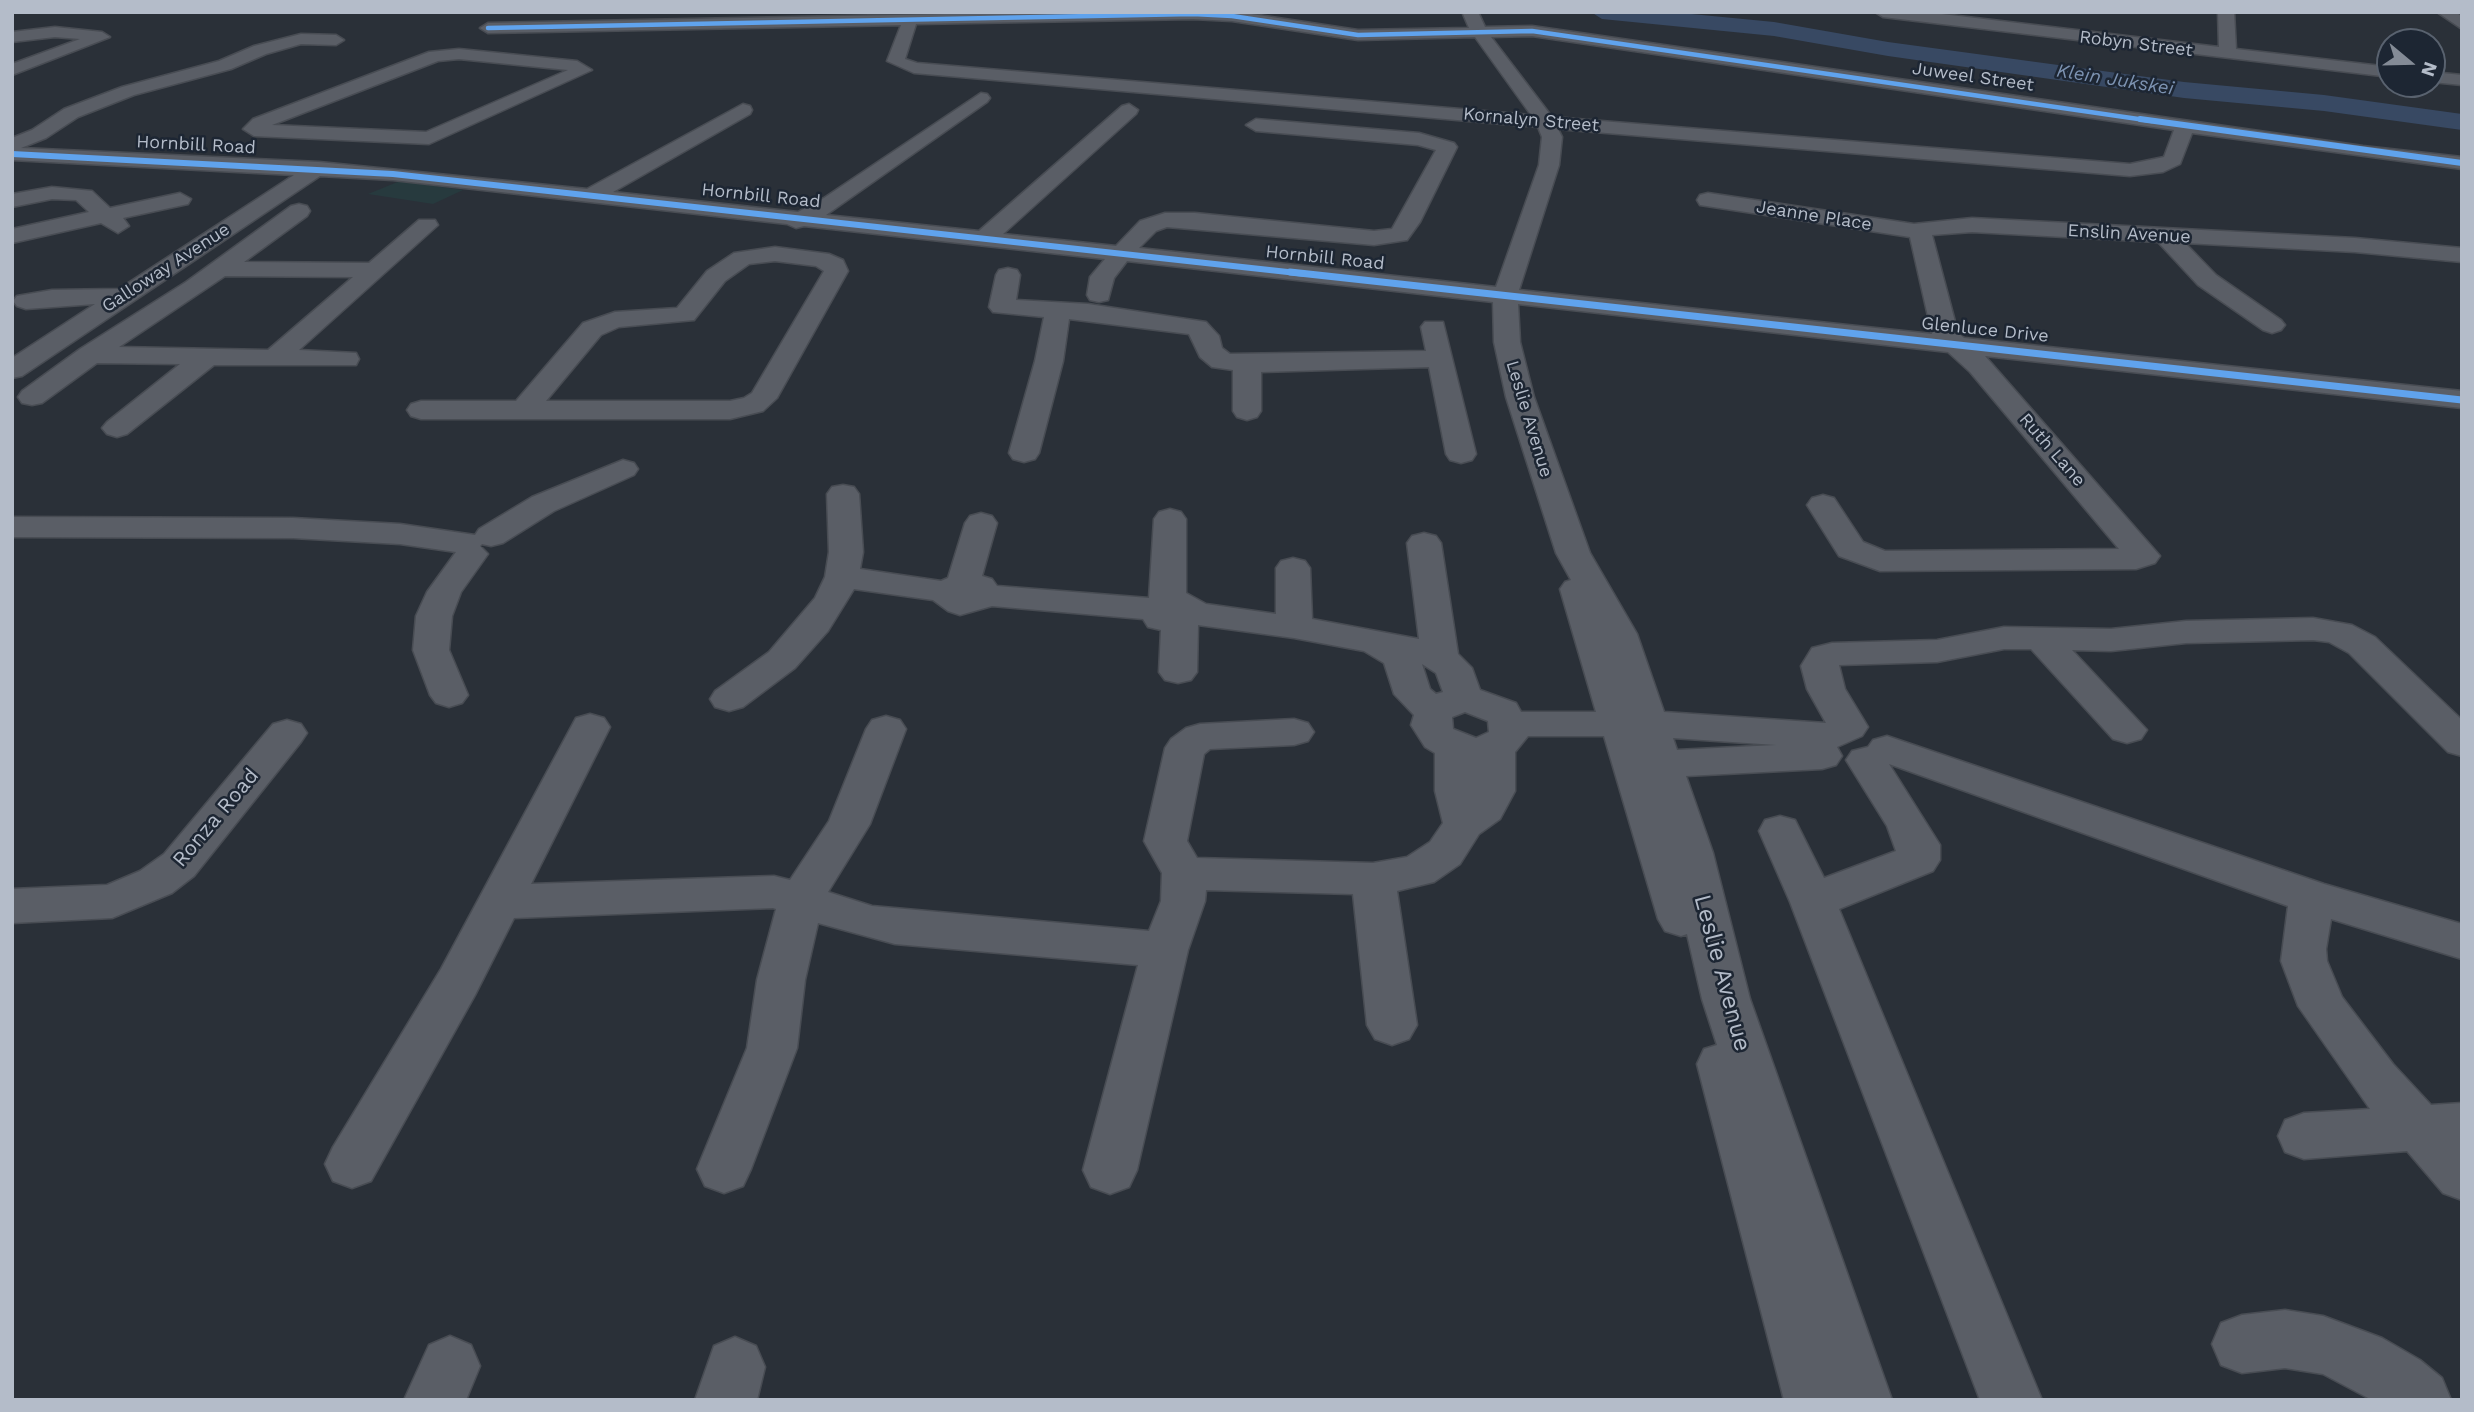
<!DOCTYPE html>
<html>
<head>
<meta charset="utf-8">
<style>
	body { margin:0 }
	#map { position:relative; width:2474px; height:1412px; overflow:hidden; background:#2a3038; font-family:"Work Sans",sans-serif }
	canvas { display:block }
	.frame { position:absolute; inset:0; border:14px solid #b4bcc9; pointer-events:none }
	.north { position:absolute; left:2376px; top:28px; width:70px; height:70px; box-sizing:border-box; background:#1d2633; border:2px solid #59626f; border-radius:50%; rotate:109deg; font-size:19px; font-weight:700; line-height:28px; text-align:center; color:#b4bcc9 }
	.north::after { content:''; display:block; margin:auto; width:24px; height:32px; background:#848b96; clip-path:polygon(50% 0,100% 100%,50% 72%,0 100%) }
</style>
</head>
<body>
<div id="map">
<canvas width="2474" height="1412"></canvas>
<div class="frame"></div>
<div class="north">N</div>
</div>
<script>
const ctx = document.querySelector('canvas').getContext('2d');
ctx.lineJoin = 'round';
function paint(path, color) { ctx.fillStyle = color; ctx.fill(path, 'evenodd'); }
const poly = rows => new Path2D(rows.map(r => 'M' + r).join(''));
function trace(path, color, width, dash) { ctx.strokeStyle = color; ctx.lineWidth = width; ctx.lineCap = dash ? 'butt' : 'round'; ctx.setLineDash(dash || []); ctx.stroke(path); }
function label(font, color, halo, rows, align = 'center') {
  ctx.font = font + ' "Work Sans",sans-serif'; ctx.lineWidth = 5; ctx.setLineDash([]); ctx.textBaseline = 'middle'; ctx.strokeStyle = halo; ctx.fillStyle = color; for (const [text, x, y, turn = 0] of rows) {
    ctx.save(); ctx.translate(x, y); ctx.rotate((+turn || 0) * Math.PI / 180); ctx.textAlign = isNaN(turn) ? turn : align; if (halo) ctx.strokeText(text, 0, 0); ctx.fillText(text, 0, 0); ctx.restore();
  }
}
const green = poly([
	[400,181,463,190,433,204,368,194]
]);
const river = poly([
	[1591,12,1671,12,1774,22,1888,42,2184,82,2324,95,2462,114,2462,130,2324,111,2184,98,1888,56,1774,36,1602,19,1591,12]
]);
const minor = poly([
	[1046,12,1238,12,1358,30,1469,28,1463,14,1478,12,1485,27,1532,26,2363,146,2462,157,2462,169,2192,133,2180,164,2163,172,2130,176,1558,129,1562,137,1559,165,1519,290,1932,334,1910,237,1700,205,1697,200,1700,195,1708,193,1914,224,1972,218,2355,238,2462,248,2462,262,2355,252,2185,243,2216,275,2281,320,2285,325,2281,330,2272,333,2263,330,2198,285,2158,242,1972,232,1932,235,1958,333,1964,338,2462,391,2462,408,1985,356,2160,556,2155,563,2136,569,1880,571,1839,556,1807,505,1812,498,1823,495,1834,498,1863,542,1885,551,2119,549,1970,372,1948,352,1518,304,1520,342,1534,397,1590,553,1637,634,1664,712,1826,723,1807,689,1801,666,1812,648,1832,643,1937,640,2004,627,2111,629,2186,621,2313,618,2352,625,2375,637,2462,720,2462,756,2448,752,2349,653,2329,642,2313,640,2186,643,2111,651,2072,650,2147,730,2141,739,2127,743,2113,739,2031,649,2004,649,1937,662,1839,665,1845,689,1868,727,1862,736,1837,747,1842,756,1836,765,1822,769,1686,776,1713,853,1750,999,1892,1400,1784,1400,1697,1064,1704,1049,1717,1045,1702,999,1687,934,1681,936,1665,931,1658,919,1604,736,1528,736,1515,752,1515,791,1500,819,1479,834,1460,864,1434,882,1397,891,1417,1025,1409,1039,1392,1045,1375,1039,1367,1025,1353,894,1206,890,1205,901,1188,950,1137,1170,1129,1187,1110,1194,1091,1187,1083,1170,1138,965,895,944,818,923,805,980,797,1048,751,1169,743,1186,724,1193,705,1186,697,1169,747,1048,757,980,776,909,773,908,514,918,475,995,371,1181,352,1188,333,1181,325,1164,333,1147,441,969,576,718,590,714,604,718,610,727,531,884,774,876,790,880,829,821,866,729,872,720,886,716,900,720,906,729,870,824,828,892,872,906,1149,931,1161,901,1162,873,1144,841,1165,748,1171,739,1186,728,1200,724,1294,719,1308,723,1314,732,1308,741,1294,745,1210,749,1204,754,1187,841,1197,858,1373,863,1407,857,1430,842,1443,823,1435,791,1435,753,1425,747,1411,725,1414,715,1394,694,1384,663,1364,651,1294,638,1198,625,1197,672,1191,680,1178,683,1165,680,1159,672,1161,630,1148,627,1143,619,992,606,960,615,948,611,933,600,854,589,828,631,795,668,743,707,729,711,715,707,710,699,715,691,769,652,815,598,825,577,829,552,827,494,832,487,843,485,854,487,859,494,863,552,860,569,941,581,948,578,965,523,970,516,981,513,992,516,997,523,982,576,992,579,997,586,1149,598,1154,519,1159,512,1170,509,1181,512,1186,519,1186,593,1206,604,1276,614,1276,568,1281,561,1293,558,1305,561,1310,568,1312,619,1419,639,1407,543,1412,536,1424,533,1436,536,1441,543,1458,654,1472,668,1480,690,1516,703,1521,712,1596,712,1560,589,1565,582,1571,580,1556,553,1506,397,1494,342,1493,302,1127,261,1114,278,1108,300,1099,302,1090,300,1087,295,1090,277,1105,259,804,226,796,228,787,224,393,180,320,176,22,376,12,378,12,358,95,304,26,309,17,306,13,301,17,296,52,290,119,289,294,175,12,160,12,138,32,130,64,109,122,87,219,61,254,46,301,34,336,35,344,40,336,45,301,44,266,54,231,69,134,95,78,117,46,138,21,148,319,162,587,189,743,104,750,106,752,110,750,114,613,192,798,212,824,198,981,93,987,94,990,98,987,102,826,215,979,231,1122,106,1129,104,1138,110,1136,114,1003,234,1116,246,1140,221,1165,213,1195,213,1374,231,1392,229,1436,150,1418,145,1256,131,1246,125,1256,119,1419,133,1454,143,1457,147,1420,222,1407,240,1374,245,1167,227,1156,231,1139,248,1496,287,1539,165,1542,137,1538,127,914,73,887,61,901,25,488,33,480,28,488,23,1046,12],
	[1193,19,1232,21,1358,40,1475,37,1531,115,917,63,905,59,916,24,1193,19],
	[1532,36,2174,130,2164,157,2130,164,1552,117,1491,37,1532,36],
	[1422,664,1436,673,1443,692,1436,694,1430,689,1422,664],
	[1465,712,1488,721,1489,732,1476,738,1453,729,1452,717,1465,712],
	[1673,738,1776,745,1677,750,1673,738],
	[1875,12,1925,12,2219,47,2218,12,2234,12,2236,49,2390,67,2390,77,1883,17,1875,12],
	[2437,12,2456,12,2462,17,2462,29,2437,12],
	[55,27,102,32,110,37,12,75,12,64,80,39,55,37,12,42,12,32,55,27],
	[459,49,577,61,592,70,429,144,254,136,243,129,253,119,429,52,459,49],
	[459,59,568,70,426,132,272,125,438,61,459,59],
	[2432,72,2462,75,2462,85,2432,82,2432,72],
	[52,187,92,191,110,208,180,193,191,199,188,204,123,218,129,226,118,233,101,223,12,243,12,229,89,212,76,200,52,199,12,207,12,194,52,187],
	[299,204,307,206,310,211,307,216,244,262,369,263,419,220,435,220,438,225,299,350,356,353,359,359,356,365,214,365,127,434,117,437,107,434,102,428,107,422,180,364,97,363,42,403,32,405,22,403,18,397,22,391,80,349,186,282,291,206,299,204],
	[225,276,353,277,268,350,119,347,225,276],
	[775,247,829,254,843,260,848,271,777,398,763,411,730,419,421,419,411,416,407,410,411,404,421,401,516,401,583,323,615,312,677,308,707,271,734,253,775,247],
	[775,261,816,266,824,271,752,393,744,398,730,401,546,401,601,335,619,327,694,320,725,281,749,264,775,261],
	[1008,268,1017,270,1020,275,1016,300,1088,304,1206,322,1219,336,1222,348,1230,354,1426,351,1421,327,1425,322,1443,322,1476,454,1472,460,1461,463,1450,460,1446,454,1429,367,1261,372,1261,411,1257,417,1247,420,1237,417,1233,411,1233,370,1212,367,1200,357,1189,334,1069,319,1063,361,1039,453,1035,459,1024,462,1013,459,1009,453,1035,361,1044,317,993,312,989,307,996,275,999,270,1008,268],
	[623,460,634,463,638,469,634,475,554,511,503,543,491,546,482,544,480,546,488,554,461,592,452,616,449,650,468,695,462,703,449,707,436,703,430,695,413,650,416,616,427,592,456,552,400,544,293,538,12,537,12,517,293,518,400,524,475,535,479,529,532,497,623,460],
	[287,720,301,724,307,733,301,742,194,876,172,893,112,918,12,923,12,889,107,885,140,871,164,854,273,724,287,720],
	[1887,736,2324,884,2462,924,2462,959,2331,919,2326,949,2327,961,2342,997,2393,1064,2431,1105,2462,1103,2462,1200,2443,1193,2407,1151,2304,1159,2285,1152,2278,1136,2285,1120,2304,1113,2370,1109,2298,1006,2281,961,2288,906,1889,764,1940,845,1940,860,1933,871,1839,909,2042,1400,1980,1400,1790,902,1759,831,1765,820,1780,816,1795,820,1824,878,1896,851,1887,826,1846,760,1852,751,1868,747,1873,740,1887,736],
	[2285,1310,2323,1316,2382,1338,2420,1360,2442,1378,2451,1400,2372,1400,2323,1374,2285,1368,2242,1373,2221,1365,2212,1344,2221,1323,2242,1315,2285,1310],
	[450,1336,471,1345,480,1366,466,1400,404,1400,429,1345,450,1336],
	[735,1337,756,1346,765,1367,757,1400,695,1400,714,1346,735,1337]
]);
const cyclewayFar2 = poly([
	[488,28,1193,14,1232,16,1358,35,1532,31,2152,121]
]);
const cyclewayFar1 = poly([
	[2140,119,2462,163],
	[12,154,393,174,1306,274]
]);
const cycleway = poly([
	[1290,272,2462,400]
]);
const farStreetnames = [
	["Robyn Street",2136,44,7],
	["Juweel Street",1973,77,8],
	["Kornalyn Street",1531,120,5],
	["Hornbill Road",196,145,3],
	["Hornbill Road",761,196,6],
	["Jeanne Place",1814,216,9],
	["Enslin Avenue",2129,234,3],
	["Hornbill Road",1325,258,6],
	["Galloway Avenue",166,268,-33],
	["Glenluce Drive",1985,330,6],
	["Leslie Avenue",1529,419,73],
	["Ruth Lane",2052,450,49]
];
const farWaternames = [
	["Klein Jukskei",2115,80,9]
];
const streetNames = [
	["Ronza Road",216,818,-50]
];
const nearStreetnames = [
	["Leslie Avenue",1722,973,75]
];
paint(green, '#273a3e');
paint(river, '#384963');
trace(minor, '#484c53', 3);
paint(minor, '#5a5e66');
trace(cyclewayFar2, '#60a3ed', 4.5);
trace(cyclewayFar1, '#60a3ed', 6);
trace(cycleway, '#60a3ed', 7);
label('18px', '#b4bcc9', '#1d2633', farStreetnames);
label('italic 19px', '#7c92b1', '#1d2633', farWaternames);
label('21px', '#b4bcc9', '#1d2633', streetNames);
label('24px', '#b4bcc9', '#1d2633', nearStreetnames);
</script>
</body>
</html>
